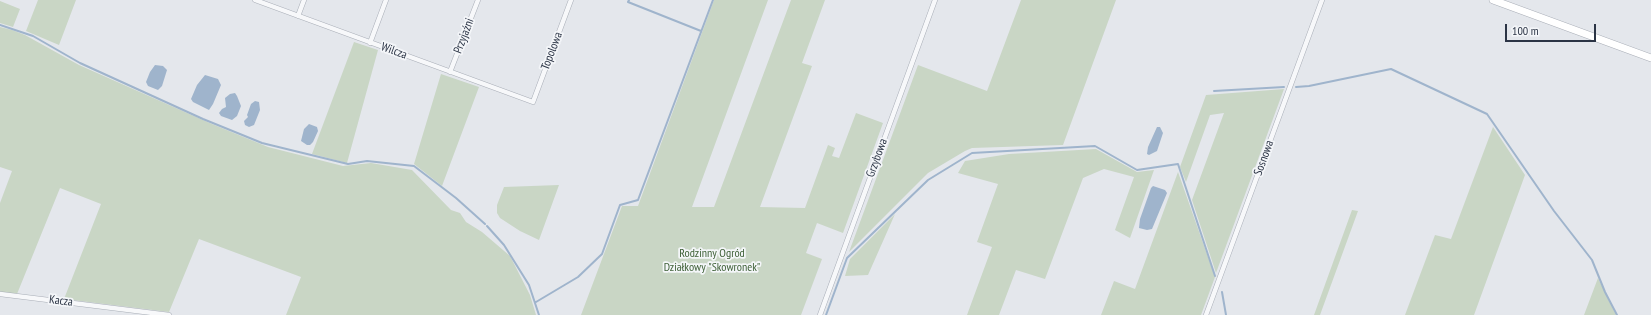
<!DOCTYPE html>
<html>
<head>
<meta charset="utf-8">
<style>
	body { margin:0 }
	#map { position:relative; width:1651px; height:315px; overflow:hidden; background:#e4e7ec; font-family:"PT Sans Narrow",sans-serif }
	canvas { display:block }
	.scale { position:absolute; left:1505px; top:24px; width:91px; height:18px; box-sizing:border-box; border:2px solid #2b3445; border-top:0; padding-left:5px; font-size:12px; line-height:14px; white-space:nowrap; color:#2b3445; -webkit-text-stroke:3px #f4f6f9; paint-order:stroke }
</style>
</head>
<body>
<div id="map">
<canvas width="1651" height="315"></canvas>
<div class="scale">100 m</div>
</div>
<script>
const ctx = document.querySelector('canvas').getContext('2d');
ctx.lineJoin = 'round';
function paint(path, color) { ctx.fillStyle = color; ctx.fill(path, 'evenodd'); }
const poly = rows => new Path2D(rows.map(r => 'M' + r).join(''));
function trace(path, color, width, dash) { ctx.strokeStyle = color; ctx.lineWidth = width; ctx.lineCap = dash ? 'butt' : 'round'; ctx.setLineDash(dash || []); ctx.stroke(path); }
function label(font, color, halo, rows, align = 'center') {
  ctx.font = font + ' "PT Sans Narrow",sans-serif'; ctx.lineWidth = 3.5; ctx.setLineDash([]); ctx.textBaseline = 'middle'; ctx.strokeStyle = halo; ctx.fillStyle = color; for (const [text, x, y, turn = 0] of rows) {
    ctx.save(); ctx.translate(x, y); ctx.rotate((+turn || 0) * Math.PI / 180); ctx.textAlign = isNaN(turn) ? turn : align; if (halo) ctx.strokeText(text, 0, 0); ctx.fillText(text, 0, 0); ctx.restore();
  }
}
const green = poly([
	[38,0,76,0,59,45,26,31],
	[714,0,768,0,692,207,714,207,791,0,825,0,802,63,812,66,760,207,805,208,828,145,835,148,832,156,839,158,856,113,883,123,843,233,817,223,806,253,822,259,801,315,581,315,622,206,638,206],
	[1021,0,1116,0,1063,145,972,148,965,151,928,173,849,252,918,65,987,91],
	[0,1,20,9,13,27,0,23],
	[0,27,12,30,25,35,79,65,212,124,268,147,343,166,371,163,412,170,451,210,460,213,466,222,482,232,510,256,530,295,536,315,286,315,301,277,199,239,169,312,64,299,101,204,60,188,17,294,0,293,0,203,12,171,0,167],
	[354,42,378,50,347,163,312,154],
	[441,74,479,87,442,186,414,164],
	[1284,89,1216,273,1192,200,1224,113,1210,115,1186,182,1180,167,1206,95],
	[1493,127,1525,175,1474,315,1405,315,1435,235,1451,239],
	[1096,149,1137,172,1154,170,1130,238,1115,230,1134,177,1104,169,1083,178,1045,279,1016,270,999,315,967,315,992,247,977,242,998,184,958,173,965,161,1009,154],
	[1178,172,1215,277,1201,315,1101,315,1114,281,1135,289],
	[559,185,539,240,520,231,500,218,497,213,497,205,504,187],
	[1352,210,1358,211,1320,315,1314,315],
	[895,214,868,275,845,276,850,259],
	[1598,278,1616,315,1584,315]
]);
const water = poly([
	[155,65,163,66,167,70,162,86,158,90,148,86,146,82,150,72],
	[205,75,218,79,221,85,213,104,209,110,193,102,191,99,197,85],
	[235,93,237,96,241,106,237,116,232,120,221,116,219,113,222,109,226,107,225,98,230,94],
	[255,101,259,102,260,110,254,125,249,127,245,125,244,121,248,117,247,115,251,104],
	[309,124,317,127,318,131,313,142,310,145,307,145,301,141,304,129],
	[1157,127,1160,127,1163,133,1157,151,1149,155,1147,154,1148,147],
	[1153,186,1165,190,1167,193,1152,229,1147,230,1139,228,1140,219,1151,188]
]);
const stream = poly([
	[629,0,628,2,701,31],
	[0,25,33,36,80,63,203,119,262,143,348,164,367,161,414,166,456,198,485,224],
	[1296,87,1309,86,1391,69,1487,114,1554,211,1592,260,1605,292,1617,315],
	[1214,91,1284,87],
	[487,226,504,245,529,285,539,315],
	[1222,292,1226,315],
	[536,302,578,277,602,254,620,205,638,200,713,0],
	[826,315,847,258,928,180,972,153,1095,146,1137,170,1178,164,1215,276]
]);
const street = poly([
	[255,0,533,102,571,0],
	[298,16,304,0],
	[370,43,386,0],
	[450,72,478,0],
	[0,294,169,315],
	[820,315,935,0],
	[1206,315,1322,0]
]);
const secondary = poly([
	[1493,0,1651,58]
]);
const streetNames = [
	["Przyjaźni",464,36,-69],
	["Wilcza",394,51,20],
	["Topolowa",552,51,-69],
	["Grzybowa",877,158,-70],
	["Sosnowa",1264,158,-70],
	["Kacza",61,301,7]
];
const parkNames = [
	["Rodzinny Ogród",712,254],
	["Działkowy \"Skowronek\"",712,268]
];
paint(green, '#c9d6c5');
paint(water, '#9fb4cc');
trace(stream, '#9fb4cc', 2);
trace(street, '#a9aeb7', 5.5);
trace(secondary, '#a9aeb7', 8);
trace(street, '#f7f8fa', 4.5);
trace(secondary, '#fff', 7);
label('12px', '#2b3445', '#f4f6f9', streetNames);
label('12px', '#3f6138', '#f4f6f9', parkNames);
</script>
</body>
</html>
